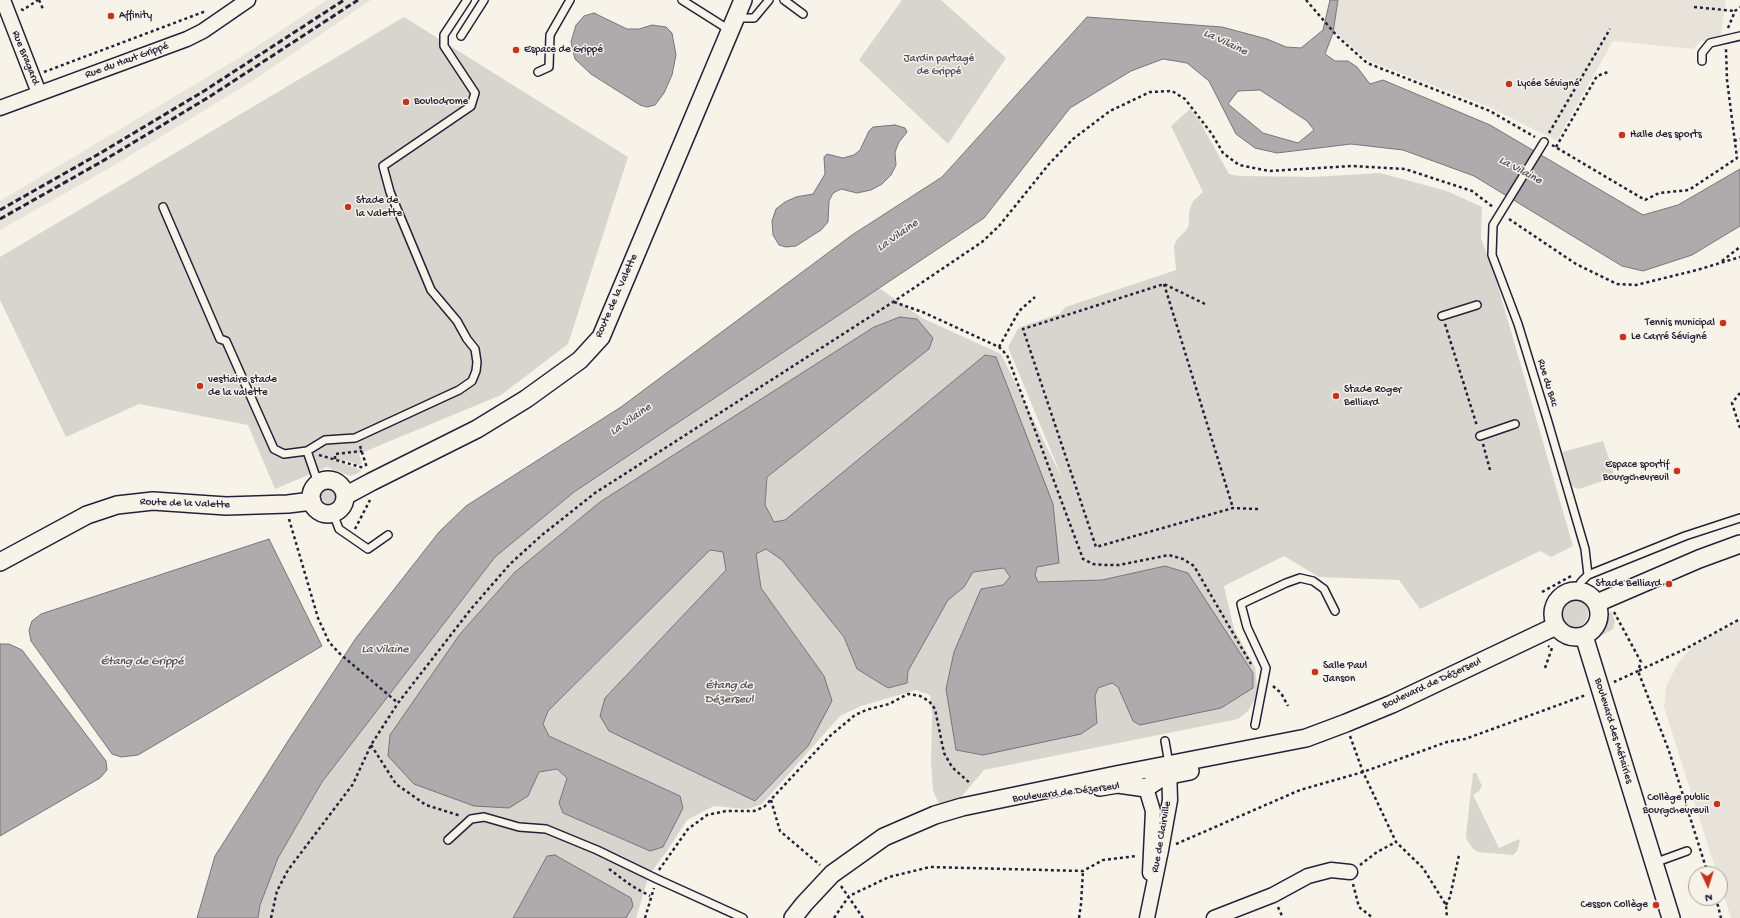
<!DOCTYPE html>
<html>
<head>
<meta charset="utf-8">
<style>
	body { margin:0 }
	#map { position:relative; width:1740px; height:918px; overflow:hidden; background:#f7f3e8; font-family:"Gochi Hand",sans-serif }
	canvas { display:block }
	.north { position:absolute; left:1688px; top:866px; width:40px; height:40px; box-sizing:border-box; background:#f7f3e8; border:1px solid #a29fa3; border-radius:50%; rotate:176deg; font-size:11px; font-weight:700; line-height:16px; text-align:center; color:#22223b }
	.north::after { content:''; display:block; margin:auto; width:14px; height:18px; background:#c8321e; clip-path:polygon(50% 0,100% 100%,50% 72%,0 100%) }
</style>
</head>
<body>
<div id="map">
<canvas width="1740" height="918"></canvas>
<div class="north">N</div>
</div>
<script>
const ctx = document.querySelector('canvas').getContext('2d');
ctx.lineJoin = 'round';
function paint(path, color) { ctx.fillStyle = color; ctx.fill(path, 'evenodd'); }
const poly = rows => new Path2D(rows.map(r => 'M' + r).join(''));
function trace(path, color, width, dash) { ctx.strokeStyle = color; ctx.lineWidth = width; ctx.lineCap = dash ? 'butt' : 'round'; ctx.setLineDash(dash || []); ctx.stroke(path); }
function label(font, color, halo, rows, align = 'center') {
  ctx.font = font + ' "Gochi Hand",sans-serif'; ctx.lineWidth = 3; ctx.setLineDash([]); ctx.textBaseline = 'middle'; ctx.strokeStyle = halo; ctx.fillStyle = color; for (const [text, x, y, turn = 0] of rows) {
    ctx.save(); ctx.translate(x, y); ctx.rotate((+turn || 0) * Math.PI / 180); ctx.textAlign = isNaN(turn) ? turn : align; if (halo) ctx.strokeText(text, 0, 0); ctx.fillText(text, 0, 0); ctx.restore();
  }
}
const built = poly([
	[327,0,371,0,254,80,108,169,0,230,0,201,239,58],
	[1334,0,1726,0,1721,35,1700,42,1693,49,1613,41,1557,141,1489,107,1369,61,1339,36,1331,26],
	[1740,620,1740,918,1731,918,1720,883,1720,874,1717,874,1664,707,1666,687,1678,663,1693,646]
]);
const green = poly([
	[902,0,941,0,1006,58,948,144,859,60],
	[404,17,628,157,568,344,501,395,359,454,362,464,359,465,344,460,339,462,359,469,361,472,350,476,327,467,275,489,248,425,139,404,66,437,0,300,0,257],
	[1190,109,1199,120,1229,174,1239,176,1313,177,1380,173,1447,191,1482,207,1481,239,1493,269,1573,546,1551,557,1540,551,1420,609,1399,580,1319,577,1284,556,1224,586,1234,629,1255,667,1257,686,1255,699,1248,711,1238,719,984,770,957,802,944,805,938,802,933,790,931,762,932,715,930,695,916,690,861,706,840,716,762,804,754,807,745,809,714,806,687,820,667,851,649,875,636,918,626,918,633,906,547,856,513,918,258,918,260,905,278,858,322,782,495,557,574,492,879,288,922,318,1001,354,1063,480,1008,347,1017,330,1020,327,1059,314,1066,307,1176,270,1174,247,1176,241,1187,229,1189,224,1189,212,1193,201,1203,192,1171,126],
	[929,349,767,477,765,505,774,522,785,520,1037,567,1035,575,1038,583,1102,580,1165,566,1133,721,1118,687,1112,683,1098,688,1095,696,1097,723,1003,585,1010,577,1004,568,973,572,964,587,948,600,908,671,907,683,857,669,844,637,782,560,766,549,756,554,761,588,824,676,605,698,726,570,723,552,710,550,548,711,543,724,549,736,680,796,559,803,567,778,557,769,539,772,460,634,515,572,600,502],
	[1603,441,1615,477,1579,489,1575,488,1572,485,1562,452],
	'317 497a12 12 0 1 1 24 0a12 12 0 1 1-24 0Z',
	'1560 613a14 14 0 1 1 28 0a14 14 0 1 1-28 0Z',
	[1611,611,1615,621,1613,629,1598,638,1606,617],
	[1473,773,1476,773,1482,786,1479,791,1473,795,1499,848,1519,839,1520,841,1517,851,1513,855,1478,852,1473,849,1467,840,1466,835]
]);
const water = poly([
	[1330,0,1338,0,1333,33,1325,54,1335,61,1348,61,1357,67,1370,84,1383,80,1490,125,1643,215,1678,205,1740,169,1740,226,1692,255,1643,271,1622,266,1474,176,1403,150,1351,144,1277,153,1255,148,1236,134,1209,81,1187,63,1163,59,1131,71,1070,108,984,218,574,492,495,557,322,782,278,858,260,905,258,918,197,918,215,856,288,741,356,638,439,532,466,506,621,407,852,235,942,177,1087,17,1222,27,1267,39,1286,47,1301,48,1323,30,1330,0],
	[1260,90,1307,121,1314,130,1298,143,1263,133,1228,104,1238,91,1260,90],
	[594,13,627,29,639,29,652,25,666,27,672,33,676,55,672,75,664,93,655,105,647,107,640,105,591,74,575,59,571,42,576,25,584,16,594,13],
	[895,125,905,128,907,132,899,142,895,152,896,165,891,175,882,184,871,190,857,193,841,189,833,193,829,201,828,222,821,230,796,246,786,247,779,245,773,235,772,221,776,209,785,202,796,197,813,194,825,174,824,157,827,154,843,158,854,155,860,150,869,131,873,127,895,125],
	[900,317,917,319,933,338,929,349,767,477,765,505,774,522,785,520,985,355,996,357,1053,504,1059,563,1037,567,1035,575,1038,582,1102,580,1165,566,1188,573,1253,673,1253,688,1221,708,1140,725,1133,721,1118,687,1112,683,1098,688,1095,696,1097,723,1081,734,983,755,956,750,946,689,954,652,981,589,1003,585,1010,577,1004,568,973,572,964,587,948,600,908,671,907,683,888,688,857,669,844,637,782,560,766,549,756,554,761,588,824,676,832,701,808,746,755,801,609,731,600,716,605,698,726,570,723,552,710,550,548,711,543,724,549,736,680,796,683,808,663,847,650,851,563,813,559,803,567,778,557,769,539,772,528,796,509,808,474,806,414,784,388,756,390,735,460,634,515,572,600,502,874,327,900,317],
	[269,539,322,646,138,755,121,757,112,754,31,641,29,630,32,621,41,614,269,539],
	[0,644,9,644,22,650,106,761,107,770,100,778,0,836,0,644],
	[555,855,631,898,633,906,626,918,513,918,547,856,555,855]
]);
const path = poly([
	[39,0,43,9],
	[1306,0,1338,37,1367,63,1490,111,1535,137],
	[1694,7,1735,11],
	[21,9,23,10,38,0],
	[1728,28,1735,11,1740,7],
	[44,72,206,11],
	[1549,133,1610,29],
	[1734,141,1740,139],
	[1552,145,1645,200,1659,193,1689,190,1737,158,1727,80,1726,49],
	[1556,147,1597,76,1608,72],
	[1509,219,1576,264,1617,284,1636,285,1697,270,1740,257],
	[1722,261,1740,247],
	[1164,284,1233,508],
	[894,302,925,313,999,347,1007,355,1083,559,1093,564,1104,565,1119,565,1169,555,1183,559,1194,566,1251,664],
	[1205,304,1164,284,1023,329,1096,547,1233,508,1258,509],
	[1445,324,1477,426],
	[999,347,1019,311,1035,297],
	[1740,393,1732,403,1740,428],
	[1483,444,1490,470],
	[360,446,367,468],
	[319,455,364,468],
	[335,459,335,454,362,451],
	[289,519,318,618,329,642,339,653,398,703],
	[355,529,370,500],
	[1542,592,1573,575],
	[1614,612,1641,662,1638,671,1614,682],
	[1545,668,1552,648,1548,646],
	[1273,686,1281,693,1288,706],
	[1350,736,1363,772,1396,842,1423,868,1446,905,1447,918],
	[371,745,396,784,426,805,461,816],
	[771,800,780,831,820,865],
	[1176,844,1300,790,1363,772,1447,742,1465,739,1586,695],
	[1360,865,1377,852,1396,842],
	[609,869,632,886,650,896],
	[659,870,688,829,707,815,726,811,754,811,764,807,830,736,855,715,866,710,889,704,908,694,920,696,929,701,935,709,944,753,952,767,971,784],
	[1708,874,1669,751,1638,671,1687,648,1740,619],
	[1353,884,1359,907,1373,918],
	[841,886,863,918],
	[1716,898,1721,918],
	[1446,905,1450,897,1459,855],
	[1278,907,1283,918],
	[271,918,277,891,288,870,353,784,371,745,398,703,471,609,510,564,542,535,595,493,893,302,982,242,999,226,1049,164,1073,139,1110,111,1150,92,1172,91,1185,99,1212,134,1223,153,1239,165,1269,171,1352,166,1405,169,1472,191,1493,207],
	[645,918,654,888],
	[834,918,849,896,889,877,930,867,1083,871,1103,860,1137,856],
	[1079,918,1081,904,1083,871]
]);
const service = poly([
	[682,0,731,31],
	[784,0,803,14],
	[736,18,754,18,769,0],
	[461,36,484,0],
	[1702,61,1702,53,1710,43,1740,36],
	[538,72,549,67,550,35,570,0],
	[1544,142,1493,225,1492,255,1518,324,1548,422,1585,549,1588,575],
	[163,207,220,339,226,341,274,449,284,454,307,451],
	[1442,316,1477,305],
	[1480,436,1515,424],
	[318,483,307,451,325,440,355,438,459,390,472,381,476,371,477,362,475,349,467,339,457,321,431,290,390,192,383,166,471,106,475,93,444,46,444,35,467,0],
	[333,513,339,529,368,549,388,535],
	[1577,591,1581,582,1588,575,1685,536,1740,518],
	[1255,725,1266,668,1247,627,1241,604,1286,583,1300,578,1313,581,1324,589,1335,611],
	[1165,741,1169,764],
	[448,840,471,819,484,817,519,827,546,829,597,850,657,879,743,918],
	[1654,863,1687,851]
]);
const minor = poly([
	[3,0,39,93],
	[0,108,187,39,203,31,248,0],
	[1146,788,1153,811,1150,873],
	[1147,918,1161,850,1170,800,1169,767],
	[1214,918,1273,895,1308,876,1331,870,1350,872]
]);
const tertiary = poly([
	'311 497a17 17 0 1 1 34 0a17 17 0 1 1-34 0Z',
	[345,496,371,482,477,429,526,399,580,360,601,337,743,0],
	[0,562,87,515,117,505,153,501,226,506,288,504,312,501],
	'1553 614a23 23 0 1 1 46 0a23 23 0 1 1-46 0Z',
	[1597,603,1699,559,1740,544],
	[1584,636,1671,918],
	[1100,787,1118,784,1146,788,1158,780,1170,775,1190,771],
	[793,918,804,904,832,874,884,837,935,815,962,807,1116,775,1306,738,1346,723,1392,704,1556,626]
]);
const rail = poly([
	[0,210,97,155,204,91,344,0],
	[0,219,101,162,209,97,358,0]
]);
const markers = [
	[111,16,4,"#c8321e"],
	[516,50,4,"#c8321e"],
	[1509,84,4,"#c8321e"],
	[406,102,4,"#c8321e"],
	[1622,135,4,"#c8321e"],
	[348,207,4,"#c8321e"],
	[1723,323,4,"#c8321e"],
	[1623,337,4,"#c8321e"],
	[200,386,4,"#c8321e"],
	[1336,396,4,"#c8321e"],
	[1677,471,4,"#c8321e"],
	[1669,584,4,"#c8321e"],
	[1315,672,4,"#c8321e"],
	[1717,804,4,"#c8321e"],
	[1656,905,4,"#c8321e"]
];
const poiNames = [
	["Affinity",119,16],
	["Espace de Grippé",524,50],
	["Lycée Sévigné",1517,84],
	["Boulodrome",414,102],
	["Halle des sports",1630,135],
	["Stade de",356,201],
	["la Valette",356,214],
	["Tennis municipal",1715,323,"right"],
	["Le Carré Sévigné",1631,337],
	["vestiaire stade",208,380],
	["de la valette",208,393],
	["Stade Roger",1344,390],
	["Belliard",1344,403],
	["Espace sportif",1669,465,"right"],
	["Bourgchevreuil",1669,478,"right"],
	["Stade Belliard",1661,584,"right"],
	["Salle Paul",1323,666],
	["Janson",1323,679],
	["Collège public",1709,798,"right"],
	["Bourgchevreuil",1709,811,"right"],
	["Cesson Collège",1648,905,"right"]
];
const streetNames = [
	["Rue Bragard",25,58,68],
	["Rue du Haut Grippé",127,61,-20],
	["Route de la Valette",617,296,-66],
	["Rue du Bac",1547,383,73],
	["Route de la Valette",185,504,2],
	["Boulevard de Dézerseul",1432,684,-25],
	["Boulevard des Métairies",1613,731,73],
	["Boulevard de Dézerseul",1066,793,-7],
	["Rue de Clairville",1162,837,-80]
];
const parkNames = [
	["Jardin partagé",939,59],
	["de Grippé",939,72]
];
const waterNames = [
	["La Vilaine",1225,43,25],
	["La Vilaine",1520,171,28],
	["La Vilaine",898,236,-35],
	["La Vilaine",631,420,-35],
	["La Vilaine",385,650],
	["Étang de Grippé",142,662],
	["Étang de",729,686],
	["Dézerseul",729,700]
];
paint(built, '#e7e3db');
paint(green, '#d8d5cf');
paint(water, '#aeabad');
trace(water, '#76747f', 1);
trace(service, '#22223b', 10);
trace(minor, '#22223b', 17);
trace(tertiary, '#22223b', 20);
trace(path, '#22223b', 2.5, [3, 3]);
trace(service, '#f7f3e8', 7);
trace(minor, '#f7f3e8', 14);
trace(tertiary, '#f7f3e8', 17);
trace(rail, '#22223b', 3, [6, 3]);
for (const [x, y, r, color] of markers) { const dot = new Path2D(); dot.arc(x, y, r, 0, 2 * Math.PI); ctx.fillStyle = color; ctx.fill(dot); trace(dot, '#f7f3e8', 1.5); }
label('11px', '#22223b', '#f7f3e8', poiNames, 'left');
label('11px', '#22223b', '#f7f3e8', streetNames);
label('11px', '#504f60', '#f7f3e8', parkNames);
label('italic 12px', '#535263', '#f7f3e8', waterNames);
</script>
</body>
</html>
